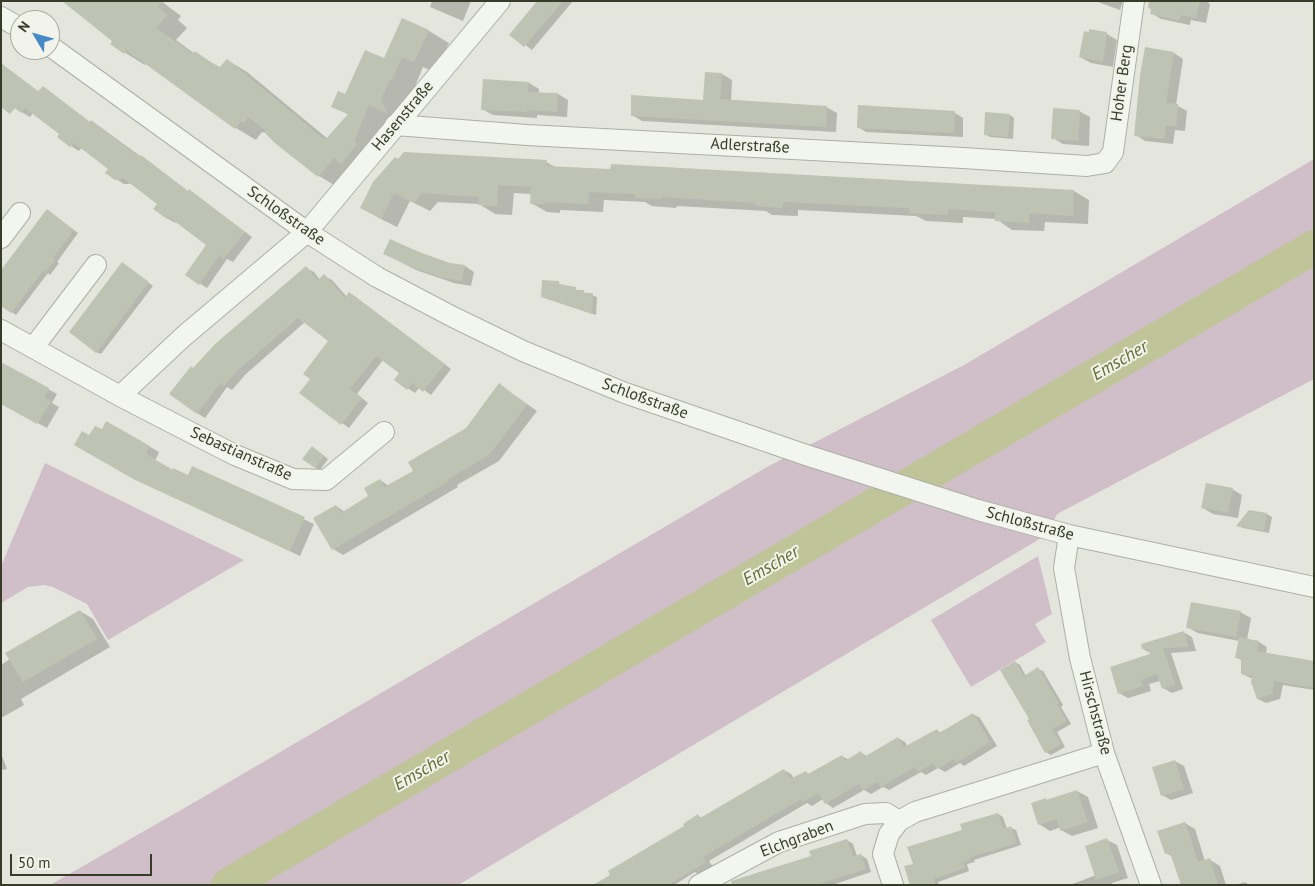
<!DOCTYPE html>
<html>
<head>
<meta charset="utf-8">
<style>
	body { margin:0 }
	#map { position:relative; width:1315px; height:886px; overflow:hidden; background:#e4e6dd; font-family:"PT Sans",sans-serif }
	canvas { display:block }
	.frame { position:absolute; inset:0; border:2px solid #363c27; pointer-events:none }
	.north { position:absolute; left:10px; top:10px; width:50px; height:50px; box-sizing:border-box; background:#f2f4ec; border:1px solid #a7aa9d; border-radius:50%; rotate:307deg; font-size:14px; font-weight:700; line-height:20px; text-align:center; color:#363c27 }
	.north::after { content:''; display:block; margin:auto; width:18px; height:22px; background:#458ac7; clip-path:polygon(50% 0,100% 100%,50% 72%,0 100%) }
	.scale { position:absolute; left:10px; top:854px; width:142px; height:22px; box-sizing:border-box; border:2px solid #363c27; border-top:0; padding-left:6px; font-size:15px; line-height:18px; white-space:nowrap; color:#363c27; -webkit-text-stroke:4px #f2f4ec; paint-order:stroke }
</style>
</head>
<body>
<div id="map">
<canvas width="1315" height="886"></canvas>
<div class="frame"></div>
<div class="north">N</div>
<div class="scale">50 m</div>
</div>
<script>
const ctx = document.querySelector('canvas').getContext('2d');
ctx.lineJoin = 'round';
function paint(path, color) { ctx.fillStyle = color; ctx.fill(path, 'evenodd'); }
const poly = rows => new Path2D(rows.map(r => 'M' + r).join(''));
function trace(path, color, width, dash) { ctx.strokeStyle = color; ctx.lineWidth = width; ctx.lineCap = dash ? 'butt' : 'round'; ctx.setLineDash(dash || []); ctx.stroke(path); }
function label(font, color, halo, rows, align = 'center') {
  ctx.font = font + ' "PT Sans",sans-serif'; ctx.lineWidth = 4; ctx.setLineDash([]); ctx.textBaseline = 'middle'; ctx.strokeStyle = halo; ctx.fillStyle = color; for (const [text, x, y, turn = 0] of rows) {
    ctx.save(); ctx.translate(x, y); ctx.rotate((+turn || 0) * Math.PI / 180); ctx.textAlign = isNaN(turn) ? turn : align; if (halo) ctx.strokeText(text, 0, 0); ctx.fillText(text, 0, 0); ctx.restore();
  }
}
const green = poly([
	[1314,159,1314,379,1057,514,1048,534,458,885,50,885,200,799,767,467,964,365],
	[45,463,142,511,244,560,108,640,87,604,53,587,44,585,28,587,1,603,1,566],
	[1038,556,1052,614,1035,624,1046,642,971,687,931,620]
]);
const shadow = poly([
	[161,1,181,16,178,20,187,28,176,40,195,54,195,53,221,68,227,60,247,72,328,139,349,115,333,106,346,96,384,60,402,19,429,31,449,43,435,73,423,67,413,91,410,92,401,111,406,123,390,116,374,154,339,188,319,176,277,143,266,132,265,133,262,132,256,140,236,128,146,63,145,65,111,44],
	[432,1,471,1,463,21,430,7],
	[539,1,573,1,532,50,511,34],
	[1095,1,1123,1,1120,10],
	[1153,1,1206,1,1210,4,1206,23,1191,20,1190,25,1161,19,1151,13],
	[1090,30,1107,34,1117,40,1113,67,1091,63,1080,57],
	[1174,53,1183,59,1176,105,1187,111,1185,131,1175,130,1173,144,1145,141,1136,135],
	[722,74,732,80,731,101,826,107,837,113,836,132,642,121,632,115,705,101],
	[529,83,539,89,539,93,558,94,568,100,567,117,537,115,537,118,493,115,482,109],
	[43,87,91,123,99,126,189,192,197,196,252,237,233,262,227,259,207,288,199,283,208,245,176,221,175,223,167,218,159,203,131,182,129,184,124,184,116,179,110,169,82,147,79,151,71,146,59,137,61,134,33,113,30,117,15,108,39,92],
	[859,107,955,113,963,118,963,137,866,132,858,127],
	[1079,111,1090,117,1089,146,1063,144,1053,138],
	[1010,115,1014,118,1013,139,990,137,985,134],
	[399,160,546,162,557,168,1074,191,1089,200,1088,224,1045,222,1044,231,1012,230,996,219,963,217,963,223,926,221,916,216,798,210,798,216,772,215,766,211,677,206,676,208,652,206,645,202,604,200,603,212,560,210,560,213,547,212,531,203,532,194,514,193,512,215,495,214,479,204,438,202,430,211,410,201,397,227,377,217],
	[52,214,78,233,57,262,59,263,50,275,48,273,16,315,3,306,1,308,1,273],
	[419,253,449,264,465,266,474,272,471,286,454,283,416,270,385,254],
	[127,266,153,286,101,354,96,352],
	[306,268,314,272,320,280,324,276,332,280,347,297,350,293,357,298,451,369,431,395,420,387,415,393,395,380,400,373,383,360,357,394,368,403,349,428,301,393,311,379,330,341,305,322,246,374,232,390,227,387,205,418,197,413,194,369],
	[558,283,597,297,596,315,548,299],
	[1,363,57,394,52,403,59,407,47,428,1,403],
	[500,385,537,411,499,461,457,485,458,487,343,555,333,549,336,506,345,512,370,496,380,480,389,486,415,472,467,429],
	[107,422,159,452,155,461,173,471,189,477,193,468,314,524,300,556,171,496,90,437,102,431],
	[317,450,328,459,320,470,314,467],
	[1232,489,1242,495,1238,518,1213,514,1203,508],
	[1249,511,1267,514,1272,517,1269,533,1243,528,1238,526],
	[80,611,93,619,110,647,21,699,24,705,1,718,1,665],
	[1240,612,1251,618,1247,640,1259,642,1267,647,1266,654,1314,662,1314,690,1283,685,1280,699,1266,703,1258,699,1253,679,1242,674,1243,661,1236,657,1239,641,1198,633,1187,627],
	[1183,632,1192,637,1196,651,1171,653,1183,689,1172,693,1163,688,1160,681,1149,684,1151,691,1128,698,1119,693,1152,654,1143,649],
	[1015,662,1020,665,1026,676,1038,669,1043,671,1063,705,1061,707,1071,724,1057,732,1065,747,1051,755,1046,752,1031,720],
	[973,714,980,718,997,746,964,766,960,763,945,772,938,768,926,775,921,772,889,790,883,787,871,794,864,790,833,808,826,803,823,799,812,806,807,803,709,861,713,867,699,875,695,872,674,885,596,885,686,826,698,816,702,818,784,770,791,774,794,779,806,772,810,775,842,756,849,760,861,753,867,756,898,738,905,742,908,747,937,730,941,733],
	[1,753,7,769,1,770],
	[1175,761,1184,766,1193,793,1171,800,1162,795],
	[1077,791,1088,797,1098,828,1072,836,1061,830,1061,827,1050,831,1039,824,1046,799,1048,801],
	[998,814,1003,817,1007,829,1011,828,1016,830,1021,845,974,860,975,862,967,864,969,871,938,882,939,885,911,885,914,865,963,831],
	[1185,823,1195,829,1205,861,1210,860,1220,866,1226,885,1182,885,1173,857,1166,853],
	[847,840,853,844,857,856,861,855,867,859,871,872,832,885,738,885,812,857],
	[1107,840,1117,845,1128,878,1112,883,1112,885,1070,885,1096,875],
	[1245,882,1249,885,1235,885]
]);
const river = poly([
	[228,885,1314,247]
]);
const building = poly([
	[62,1,162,1,158,7,167,15,156,28,193,54,195,51,219,68,227,59,325,140,348,114,331,107,338,91,345,94,365,50,384,58,402,18,429,30,414,62,402,57,392,80,389,81,381,99,387,113,369,105,354,141,357,144,341,164,334,158,318,177,276,144,266,134,265,130,248,117,244,123,241,121,235,129,126,50,124,54,110,44,112,41],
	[537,1,563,1,524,47,509,35],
	[1149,1,1200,1,1196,18,1181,15,1179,20,1150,14,1151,9,1148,8],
	[1089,29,1107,32,1103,62,1079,57,1084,31,1089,32],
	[1145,47,1174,52,1166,103,1178,104,1176,126,1166,126,1164,139,1134,136,1140,75],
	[1,63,38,91,43,86,90,122,91,120,139,157,141,155,188,191,189,189,245,232,224,259,219,255,199,285,185,275,206,245,169,217,167,219,153,209,157,204,123,178,121,180,115,180,105,173,108,169,74,143,70,147,57,137,59,134,25,108,21,113,15,108,10,114,1,107],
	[705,72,722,73,720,99,827,106,826,127,631,116,631,95,703,100],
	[483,79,529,82,528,92,558,93,557,112,527,110,527,112,481,110],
	[858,105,955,111,954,133,857,128],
	[1053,108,1080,110,1078,141,1051,139],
	[985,112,1010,114,1008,137,984,135],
	[404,152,547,160,546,166,610,169,611,164,1074,190,1073,216,1029,213,1029,223,995,221,995,212,948,209,948,215,909,213,909,208,783,202,782,208,755,206,755,203,661,197,661,199,635,198,636,194,589,192,588,204,545,202,544,204,530,204,531,187,498,185,497,206,478,205,479,197,422,193,414,203,394,193,381,219,360,208,373,182,395,157,398,159],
	[47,209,74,230,53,258,55,260,45,273,43,271,11,313,1,306,1,270],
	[390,239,419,252,450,263,465,265,462,281,443,278,412,267,383,254],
	[122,262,149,282,96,353,69,332],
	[306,266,318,280,324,274,345,298,349,292,445,364,423,392,412,383,407,390,394,380,399,373,376,356,350,389,362,398,341,425,299,393,310,379,303,374,328,341,298,318,238,370,224,386,220,383,197,414,169,394,191,366,193,368,215,344],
	[542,280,559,281,559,284,576,287,576,290,584,290,584,293,593,293,592,314,541,297],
	[1,362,49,388,44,397,51,401,37,424,1,404],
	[499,383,527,405,489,455,448,479,449,481,332,550,313,518,336,505,341,513,368,496,364,488,380,479,384,487,413,471,408,462,466,428],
	[106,421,150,446,146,454,173,470,173,468,188,475,192,466,305,517,290,551,135,480,74,445,82,431,89,435,95,426,102,429],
	[312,446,324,456,315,468,302,459],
	[1206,483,1233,488,1228,513,1201,508],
	[1249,510,1267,513,1264,531,1236,526],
	[1191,602,1241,611,1236,637,1186,628],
	[80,610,97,639,23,682,5,653],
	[1184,631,1188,647,1163,648,1175,684,1162,689,1157,674,1141,680,1143,686,1118,694,1110,667,1150,654,1148,649,1142,649,1141,644],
	[1239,637,1259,641,1257,651,1314,661,1314,688,1274,681,1272,694,1257,699,1251,682,1252,676,1241,674,1241,659,1235,658],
	[1015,661,1024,676,1038,667,1059,703,1057,704,1067,721,1052,729,1061,744,1045,753,1027,720,1029,719,1000,670],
	[973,713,990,742,956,763,954,759,937,769,933,763,918,772,915,767,881,787,878,782,863,790,859,784,825,804,818,793,803,802,801,799,703,857,706,862,668,885,593,885,610,875,608,871,684,826,683,824,698,814,700,818,784,769,790,779,806,771,808,774,842,755,845,761,861,751,864,757,898,737,904,747,937,729,939,733],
	[1175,760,1184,789,1161,796,1152,767],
	[1077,790,1088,822,1060,831,1057,819,1038,825,1031,803,1046,798,1046,800],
	[998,813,1003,829,1011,826,1017,843,970,857,971,860,963,862,965,868,934,879,936,885,910,885,904,866,913,864,907,847,962,830,960,824],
	[1185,822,1198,862,1210,858,1218,885,1181,885,1170,853,1165,854,1157,831],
	[1107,838,1119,872,1096,880,1085,846],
	[847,839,853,856,861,854,866,869,816,885,732,885,731,881,811,856,809,851]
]);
const minor = poly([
	[1,17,20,28],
	[50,46,307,232,377,277,453,317,523,351,625,393,809,456,978,510,1069,535,1314,587],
	[395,125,527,135,963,158,1087,166,1105,163,1113,152,1134,1],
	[1,238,20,213],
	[1,330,120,396,186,430,235,455,293,479,326,480,384,432],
	[33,348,96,265],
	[120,396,184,336,307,232,500,1],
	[1069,535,1064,568,1080,658,1104,753,1151,885],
	[699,885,779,842,865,814,886,813,899,821],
	[893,885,883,854,889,834,899,821,915,812,1104,753]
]);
const streetNames = [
	["Hoher Berg",1122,83,-82],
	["Hasenstraße",403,116,-50],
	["Adlerstraße",750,146,3],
	["Schloßstraße",286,216,35],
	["Schloßstraße",645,399,20],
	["Sebastianstraße",241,454,24],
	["Schloßstraße",1030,524,15],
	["Hirschstraße",1095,713,75],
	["Elchgraben",797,839,-21]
];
const waterNames = [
	["Emscher",1120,361,-30],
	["Emscher",771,566,-30],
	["Emscher",422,771,-30]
];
paint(green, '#d0bec9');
paint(shadow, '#0003');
trace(river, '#bfc599', 34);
paint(building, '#bfc3b4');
trace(minor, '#acb0a3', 22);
trace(minor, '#f3f5ef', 20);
label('16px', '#363c27', '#f2f4ec', streetNames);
label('italic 18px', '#636e33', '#f2f4ec', waterNames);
</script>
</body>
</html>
